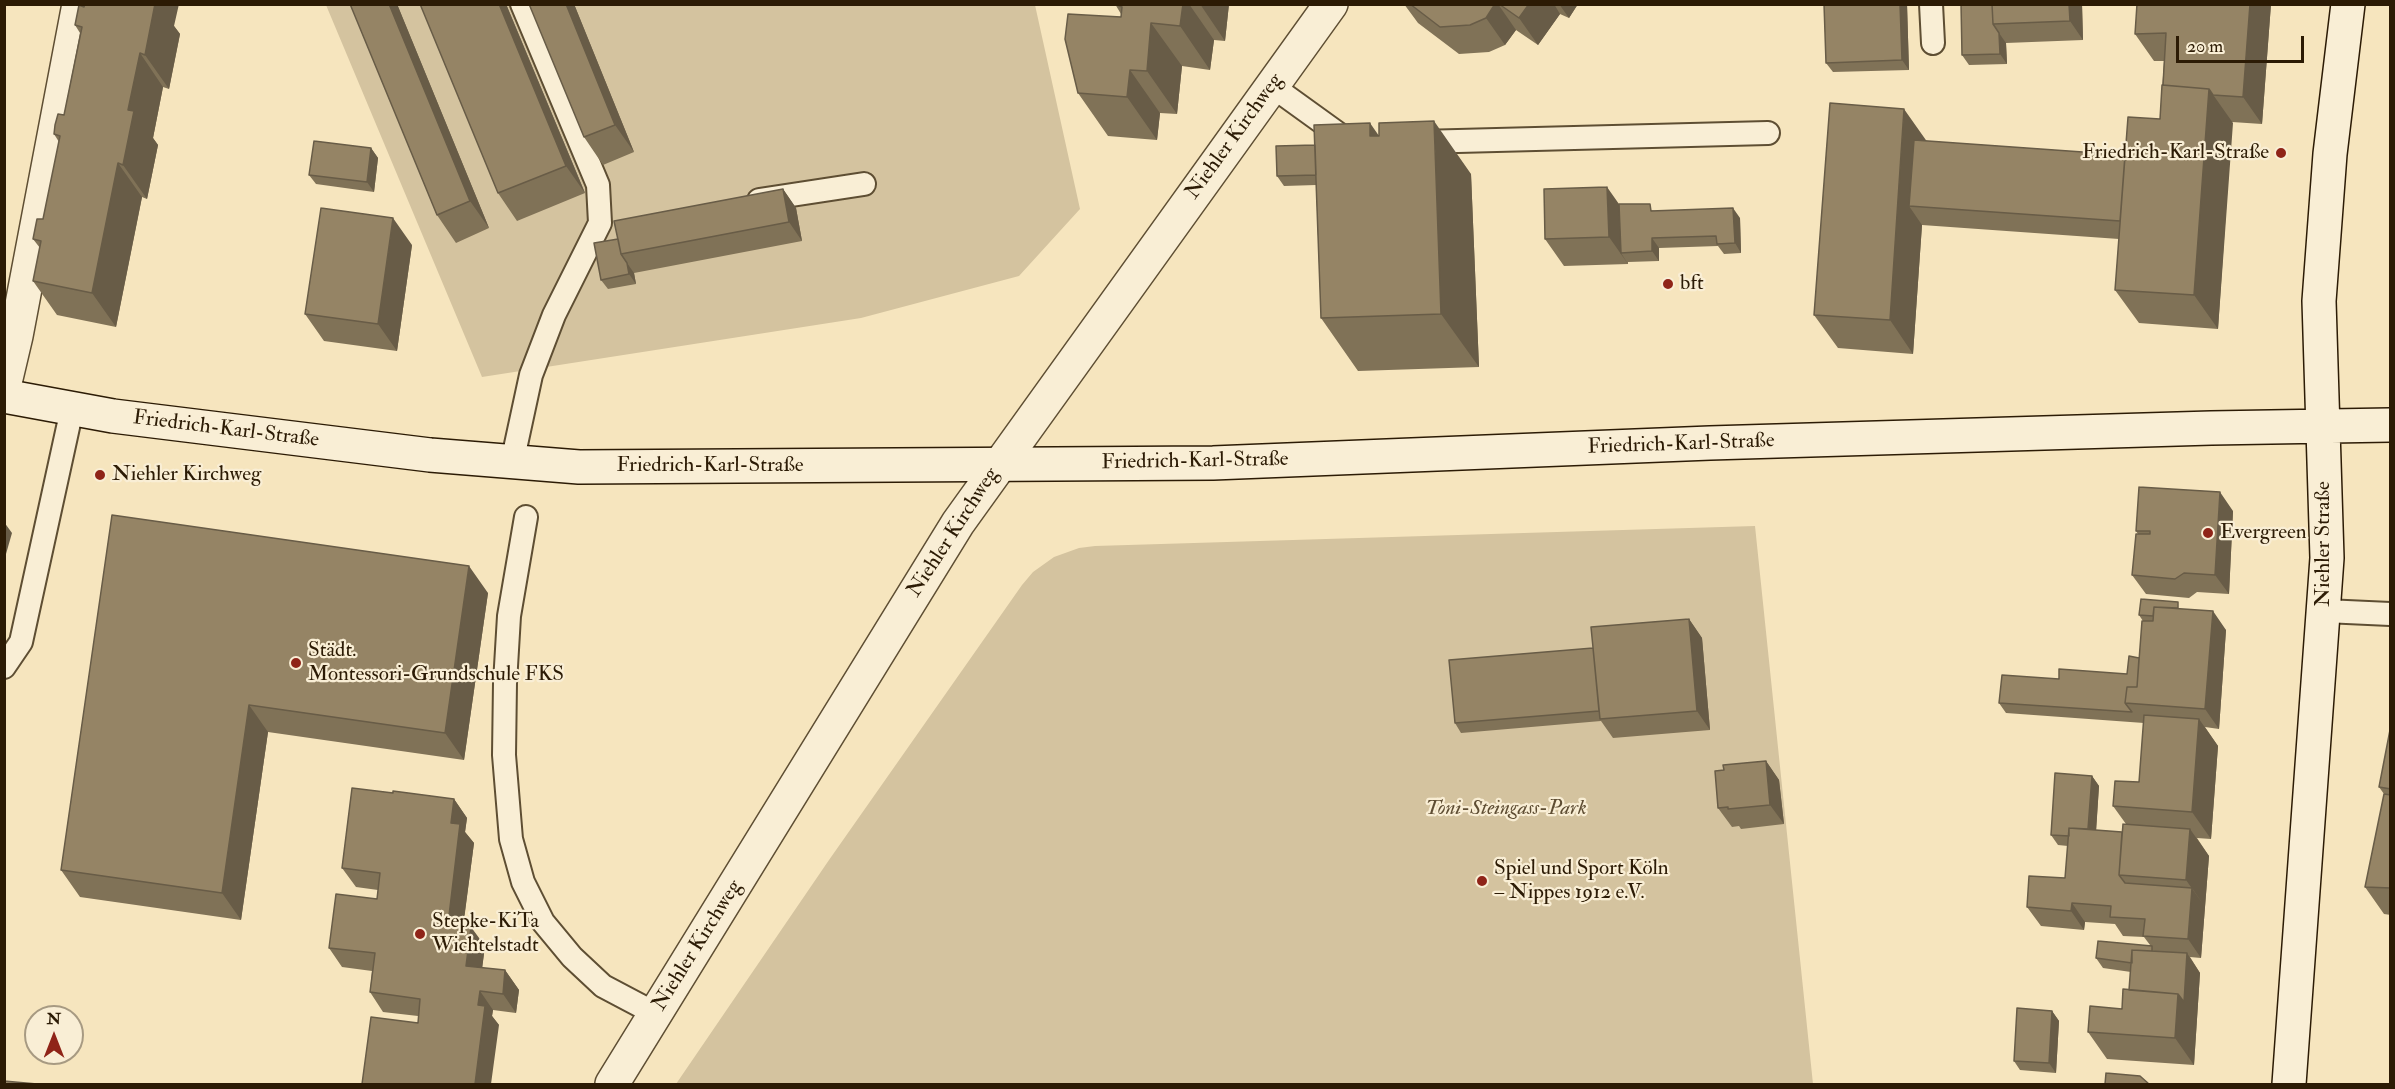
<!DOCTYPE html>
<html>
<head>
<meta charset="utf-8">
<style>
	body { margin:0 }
	#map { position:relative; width:2395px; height:1089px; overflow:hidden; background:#f6e5be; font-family:"IM FELL Double Pica",serif }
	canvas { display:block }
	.frame { position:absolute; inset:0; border:6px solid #2c1b05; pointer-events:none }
	.north { position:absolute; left:24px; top:1005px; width:60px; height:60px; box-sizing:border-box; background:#f9eed5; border:2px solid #a79a82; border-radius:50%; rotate:0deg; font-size:16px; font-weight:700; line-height:24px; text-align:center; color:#2c1b05 }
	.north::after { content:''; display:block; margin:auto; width:21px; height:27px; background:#8f2418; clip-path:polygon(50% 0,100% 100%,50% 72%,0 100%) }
	.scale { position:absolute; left:2176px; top:36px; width:128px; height:27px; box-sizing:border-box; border:3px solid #2c1b05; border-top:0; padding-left:8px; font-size:18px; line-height:21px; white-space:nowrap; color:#2c1b05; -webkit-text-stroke:4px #f9eed5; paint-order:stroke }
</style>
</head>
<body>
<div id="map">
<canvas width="2395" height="1089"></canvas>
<div class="frame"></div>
<div class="north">N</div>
<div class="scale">20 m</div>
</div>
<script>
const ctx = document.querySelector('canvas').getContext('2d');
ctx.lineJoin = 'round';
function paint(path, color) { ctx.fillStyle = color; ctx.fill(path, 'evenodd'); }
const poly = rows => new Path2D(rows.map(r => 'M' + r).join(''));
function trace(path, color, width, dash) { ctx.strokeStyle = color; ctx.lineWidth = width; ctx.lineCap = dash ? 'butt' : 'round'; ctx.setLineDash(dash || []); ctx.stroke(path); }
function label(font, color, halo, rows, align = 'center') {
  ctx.font = font + ' "IM FELL Double Pica",serif'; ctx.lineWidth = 4.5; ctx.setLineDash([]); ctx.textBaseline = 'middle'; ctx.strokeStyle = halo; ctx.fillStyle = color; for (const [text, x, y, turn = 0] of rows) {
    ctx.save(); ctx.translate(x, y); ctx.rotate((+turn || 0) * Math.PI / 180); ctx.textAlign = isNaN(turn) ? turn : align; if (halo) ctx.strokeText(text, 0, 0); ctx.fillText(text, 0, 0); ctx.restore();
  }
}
const green = poly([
	[326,5,1035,5,1080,209,1019,276,861,318,482,377],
	[1755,526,1813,1084,676,1084,829,860,1022,585,1033,572,1054,557,1079,548,1095,546]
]);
const lane = poly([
	[1931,4,1933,43],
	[1272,86,1351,143],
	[1419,142,1768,133],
	[759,200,864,184],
	[512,463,531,375,554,315,600,223,598,185,522,4],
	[526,517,509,616,505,683,504,755,511,839,523,882,543,922,572,957,603,986,656,1014],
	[2325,611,2390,614],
	[4,667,21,642,72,409]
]);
const street = poly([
	[4,387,16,336,79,4],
	[612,1084,958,523,1331,4]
]);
const secondary = poly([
	[4,396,113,416,430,455,579,467,1213,463,1710,443,2211,428,2390,425],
	[2289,1084,2327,558,2319,301,2330,154,2348,4]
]);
const wall = poly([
	[350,4,397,4,489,228,456,243,437,215],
	[506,4,585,193,517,221,498,193],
	[574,4,634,152,603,165,584,137],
	[1115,4,1229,4,1225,41,1214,40,1210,70,1182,66,1177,114,1160,113,1157,140,1108,136,1078,93,1121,17,1121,14],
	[1404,4,1578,4,1569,18,1560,14,1538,45,1516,30,1505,45,1489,52,1459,54,1418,23],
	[1907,4,1909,70,1833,72,1826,63],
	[1961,4,2082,4,2083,40,2006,43,2007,64,1969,65,1962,55],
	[2271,4,2262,124,2232,122,2218,329,2139,323,2115,290,2119,239,1922,225,1913,354,1838,348,1814,315,1927,141,2125,155,2160,119,2164,61,2154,61,2135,34],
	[84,7,174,26,180,34,169,89,163,87,153,138,158,145,147,199,142,197,116,327,57,315,33,281,40,248,33,239,43,219,59,142,54,134,64,115,80,33,75,25],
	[1379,136,1471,174,1479,367,1358,371,1321,318,1316,185,1284,186,1277,176,1315,145],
	[371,148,378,158,374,192,316,184,309,175],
	[783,189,796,208,802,241,634,273,636,284,608,289,601,280,618,239],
	[1619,204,1655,211,1740,218,1741,253,1724,254,1718,246,1659,248,1659,261,1628,262,1628,264,1564,266,1545,239],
	[412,245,397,351,324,341,305,314],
	[2233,511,2229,594,2197,592,2189,598,2146,594,2132,575,2138,534,2136,531],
	[112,515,488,593,464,760,268,732,241,920,80,897,61,870],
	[2182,609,2226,630,2219,729,2205,727,2218,746,2211,839,2197,838,2209,856,2201,958,2190,957,2200,973,2194,1065,2107,1059,2088,1032,2122,1009,2129,990,2131,972,2103,968,2096,958,2150,945,2144,937,2123,936,2115,924,2085,922,2084,930,2041,926,2027,907,2065,878,2068,846,2058,845,2051,835,2092,776,2099,786,2096,830,2122,832,2126,824,2113,806,2139,782,2144,723,2006,713,1999,703,2059,679,2127,674,2139,658,2143,621,2139,615],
	[1689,619,1702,638,1710,730,1613,738,1601,721,1461,733,1455,723,1593,648],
	[2390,730,2391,915,2384,914,2365,887,2384,794,2379,787],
	[1766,761,1779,780,1784,824,1741,829,1739,826,1732,827,1718,808,1724,770],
	[393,793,454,799,467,818,465,832,474,843,463,926,485,946,482,968,505,970,519,990,516,1013,493,1010,492,1016,499,1025,418,1023,418,1016,383,1012,370,992,372,971,342,967,329,948,377,899,378,890,356,887,342,868],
	[2052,1011,2059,1021,2056,1073,2020,1070,2014,1061]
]);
const shadedWall = poly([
	[153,4,179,4,174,26,180,34,169,89,145,55],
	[389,4,397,4,489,228,470,201],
	[499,4,506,4,585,193,566,166],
	[566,4,574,4,634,152,615,125],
	[1183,4,1189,4,1214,40,1210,70,1180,26],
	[1200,4,1229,4,1225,41],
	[1495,4,1498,4,1516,30,1505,45,1486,18],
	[1529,4,1554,4,1560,14,1538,45,1519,18],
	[1559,4,1578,4,1569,18],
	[1900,4,1907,4,1909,70,1902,60],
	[2069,4,2082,4,2083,40,2070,21],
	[2250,4,2271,4,2262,124,2243,97],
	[1151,23,1182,66,1177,114,1147,71],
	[1999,33,2006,43,2007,64,2000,54],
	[140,53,163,87,153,138,158,145,147,199,123,165,128,110],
	[1130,70,1160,113,1157,140,1127,97],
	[2209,89,2233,123,2218,329,2194,295],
	[1904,109,1928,143,1909,206,1922,225,1913,354,1890,320],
	[1434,121,1471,174,1479,367,1441,314],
	[1370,123,1407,176,1370,136],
	[371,148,378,158,374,192,367,182],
	[118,163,142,197,116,327,92,293],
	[1607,187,1626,214,1621,253,1628,264,1609,237],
	[783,189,796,208,802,241,789,222],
	[1733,208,1740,218,1741,253,1735,243],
	[393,218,412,245,397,351,378,324],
	[1652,238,1659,248,1659,261,1652,251],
	[627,263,634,273,636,284,629,274],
	[2220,492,2233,511,2229,594,2215,575],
	[4,522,12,533,4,561],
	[469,566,488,593,464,760,445,733],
	[2213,611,2226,630,2219,729,2205,709],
	[1689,619,1702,638,1710,730,1697,711],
	[249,705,268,732,241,920,222,893],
	[2199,719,2218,746,2211,839,2192,812],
	[1766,761,1779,780,1784,824,1770,805],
	[2092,776,2099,786,2095,848,2088,838],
	[454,799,467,818,465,832,474,843,461,943,448,924,451,823],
	[2190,829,2209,856,2205,907,2186,880],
	[2192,888,2205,907,2201,958,2188,939],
	[2072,903,2085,922,2084,930,2071,911],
	[471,927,485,946,480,985,466,966],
	[2187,953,2200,973,2194,1065,2175,1038,2178,994],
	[505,970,519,990,516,1013,503,994],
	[480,991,493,1010,492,1016,499,1025,491,1084,475,1084,478,1005],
	[2052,1011,2059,1021,2056,1073,2049,1063]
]);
const building = poly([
	[85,4,155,4,145,55,140,53,128,110,134,111,123,165,118,163,92,293,33,281,41,241,33,239,37,219,43,219,60,136,54,134,55,125,58,114,64,115,82,27,75,25,79,5,84,7,85,4],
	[350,4,389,4,470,201,437,215,350,4],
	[420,4,499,4,566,166,498,193,420,4],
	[529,4,566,4,615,125,584,137,529,4],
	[1115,4,1183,4,1180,26,1151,23,1147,71,1130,70,1127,97,1078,93,1065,39,1068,14,1121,17,1122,7,1115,4],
	[1410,4,1495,4,1486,18,1470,25,1440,27,1410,4],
	[1499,4,1529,4,1519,18,1499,4],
	[1824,4,1900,4,1902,60,1826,63,1824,4],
	[1961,4,1992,4,1993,24,1999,33,2000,54,1962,55,1961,4],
	[1992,4,2069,4,2070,21,1993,24,1992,4],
	[2137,4,2250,4,2243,97,2213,95,2209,89,2163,85,2166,33,2135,34,2137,4],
	[2162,85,2209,89,2194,295,2115,290,2128,117,2160,119,2162,85],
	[1830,103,1904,109,1890,320,1814,315,1830,103],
	[1434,121,1441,314,1321,318,1314,125,1370,123,1370,136,1379,136,1379,123,1434,121],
	[1914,140,2125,155,2120,221,1909,206,1914,140],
	[314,141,371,148,367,182,309,175,314,141],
	[1315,145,1316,175,1277,176,1276,146,1315,145],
	[1607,187,1609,237,1545,239,1544,189,1607,187],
	[783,189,789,222,621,254,614,221,783,189],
	[1619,204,1650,204,1651,211,1733,208,1735,243,1717,244,1716,236,1652,238,1652,251,1621,253,1619,204],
	[321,208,393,218,378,324,305,314,321,208],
	[618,239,621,254,627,263,629,274,601,280,594,243,618,239],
	[2139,487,2220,492,2215,575,2184,573,2175,579,2132,575,2136,534,2150,534,2150,531,2136,531,2139,487],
	[112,515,469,566,445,733,249,705,222,893,61,870,112,515],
	[2141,599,2178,602,2178,608,2154,607,2153,616,2139,615,2141,599],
	[2154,607,2213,611,2205,709,2125,703,2127,687,2137,687,2142,621,2153,621,2154,607],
	[1689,619,1697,711,1600,719,1591,627,1689,619],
	[1593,648,1599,711,1455,723,1449,660,1593,648],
	[2129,656,2139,658,2137,687,2127,687,2125,703,2132,712,1999,703,2002,675,2059,679,2059,669,2127,674,2129,656],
	[2144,715,2199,719,2192,812,2113,806,2115,781,2139,782,2144,715],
	[2390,730,2391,730,2391,789,2379,787,2390,730],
	[1766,761,1770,805,1728,809,1728,807,1718,808,1715,771,1724,770,1723,765,1766,761],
	[2055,773,2092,776,2088,829,2069,828,2069,836,2051,835,2055,773],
	[352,788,393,793,393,791,454,799,451,823,460,824,448,924,471,927,466,966,505,970,503,994,480,991,478,1005,485,1006,475,1084,362,1084,371,1017,418,1023,420,999,370,992,375,953,329,948,336,894,377,899,380,873,342,868,352,788],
	[2384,794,2391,795,2391,888,2365,887,2384,794],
	[2123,824,2190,829,2186,880,2119,875,2123,824],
	[2069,828,2122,832,2119,875,2125,883,2192,888,2188,939,2143,936,2145,919,2110,917,2111,906,2072,903,2071,911,2027,907,2029,876,2065,878,2069,828],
	[2098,941,2152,946,2152,951,2132,950,2132,963,2096,958,2098,941],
	[2132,950,2187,953,2184,1002,2178,994,2129,990,2132,950],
	[2123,989,2178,994,2175,1038,2088,1032,2090,1006,2122,1009,2123,989],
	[2017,1008,2052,1011,2049,1063,2014,1061,2017,1008],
	[2106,1073,2140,1076,2149,1084,2156,1084,2105,1084,2106,1073],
	[4,1081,37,1084,4,1084,4,1081]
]);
const markers = [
	[2281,153,6,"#8f2418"],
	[1668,284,6,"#8f2418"],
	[100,475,6,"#8f2418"],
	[2208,533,6,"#8f2418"],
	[296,663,6,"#8f2418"],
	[1482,881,6,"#8f2418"],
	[420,934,6,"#8f2418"]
];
const streetNames = [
	["Niehler Kirchweg",1235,137,-54],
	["Friedrich-Karl-Straße",226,430,7],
	["Friedrich-Karl-Straße",1681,445,-2],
	["Friedrich-Karl-Straße",1195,462,-1],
	["Friedrich-Karl-Straße",710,466],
	["Niehler Kirchweg",954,533,-57],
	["Niehler Straße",2324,544,-90],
	["Niehler Kirchweg",698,946,-58]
];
const poiNames = [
	["Friedrich-Karl-Straße",2269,153,"right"],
	["bft",1680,284],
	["Niehler Kirchweg",112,475],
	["Evergreen",2220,533],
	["Städt.",308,651],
	["Montessori-Grundschule FKS",308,675],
	["Spiel und Sport Köln",1494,869],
	["– Nippes 1912 e.V.",1494,893],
	["Stepke-KiTa",432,922],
	["Wichtelstadt",432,946]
];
const parkNames = [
	["Toni-Steingass-Park",1506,809]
];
paint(green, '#d4c39f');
trace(lane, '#5e4e33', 26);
trace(street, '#5e4e33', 36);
trace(secondary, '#2c1b05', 36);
trace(lane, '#f9eed5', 22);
trace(street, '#f9eed5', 33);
trace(secondary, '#f9eed5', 33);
paint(wall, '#807257');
paint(shadedWall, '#685c47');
paint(building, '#958465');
trace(building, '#685c47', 1.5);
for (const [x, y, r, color] of markers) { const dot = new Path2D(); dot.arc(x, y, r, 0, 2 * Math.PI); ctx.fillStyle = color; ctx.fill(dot); trace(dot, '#f9eed5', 2); }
label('21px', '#2c1b05', '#f9eed5', streetNames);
label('21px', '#2c1b05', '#f9eed5', poiNames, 'left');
label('italic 21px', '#5e4d33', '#f9eed5', parkNames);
</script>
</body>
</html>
